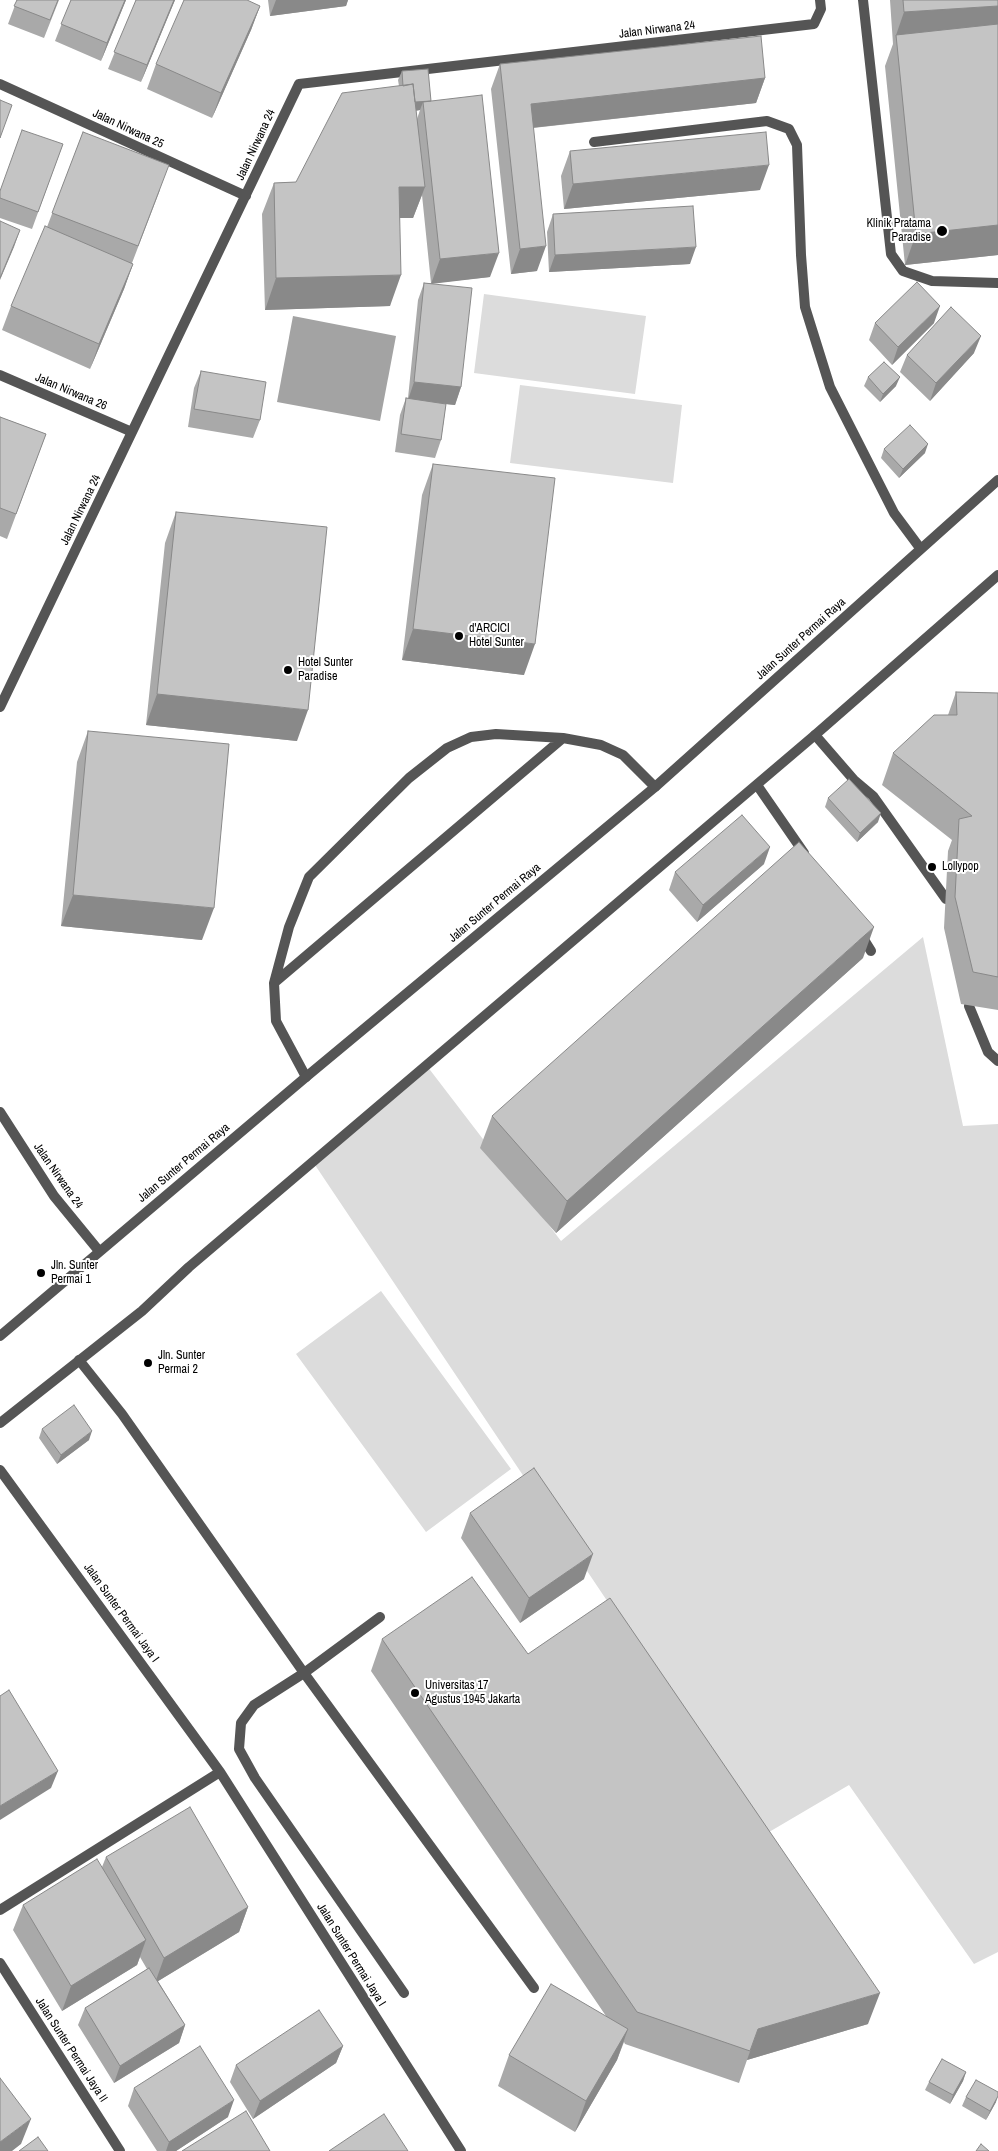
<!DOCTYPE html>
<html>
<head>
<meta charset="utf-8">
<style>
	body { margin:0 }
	canvas { display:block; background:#fff }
</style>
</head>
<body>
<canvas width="998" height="2151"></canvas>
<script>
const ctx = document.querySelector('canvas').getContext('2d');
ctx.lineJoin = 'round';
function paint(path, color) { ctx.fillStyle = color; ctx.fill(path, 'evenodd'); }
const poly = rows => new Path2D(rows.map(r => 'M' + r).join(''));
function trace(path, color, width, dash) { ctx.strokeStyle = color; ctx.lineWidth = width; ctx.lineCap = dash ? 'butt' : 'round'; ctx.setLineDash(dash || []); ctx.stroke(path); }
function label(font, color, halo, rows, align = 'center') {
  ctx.font = font + ' "Archivo Narrow",sans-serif'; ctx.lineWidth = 4; ctx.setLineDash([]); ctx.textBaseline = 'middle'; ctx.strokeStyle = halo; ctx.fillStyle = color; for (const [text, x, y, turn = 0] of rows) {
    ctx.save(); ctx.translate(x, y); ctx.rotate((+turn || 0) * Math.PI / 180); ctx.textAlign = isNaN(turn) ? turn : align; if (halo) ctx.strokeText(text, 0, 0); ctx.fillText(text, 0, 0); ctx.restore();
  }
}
const green = poly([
	[484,294,646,316,635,394,474,373],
	[520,385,682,405,673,483,510,463],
	[923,937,963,1126,998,1124,998,1952,974,1964,849,1785,764,1835,313,1162,427,1066,561,1241],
	[381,1291,511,1469,426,1532,296,1354]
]);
const water = poly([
	[293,316,396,336,380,421,277,402]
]);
const service = poly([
	[863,0,891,254,903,271,932,281,998,283],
	[594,142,767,121,789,129,797,145,801,255,805,307,830,387,894,513,920,548],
	[815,735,854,780,873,796,946,899],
	[757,785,804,853],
	[861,935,871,951],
	[274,983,563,738],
	[969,1006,988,1052,998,1061],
	[306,1077,276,1021,274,983,289,927,309,877,409,778,447,748,471,737,496,734,563,738,601,745,623,755,655,787],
	[79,1360,122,1414,304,1673,534,1988],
	[380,1617,304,1673,254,1705,241,1723,239,1749,255,1778,404,1993]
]);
const minor = poly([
	[0,84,246,196],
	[0,375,132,432],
	[0,707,299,84,814,24,821,9,820,0],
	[0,1112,54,1196,99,1251],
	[0,1470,220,1772],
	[0,1910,220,1772,461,2151],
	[0,1963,120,2151]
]);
const tertiary = poly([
	[0,1336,306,1077,655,787,998,480],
	[0,1423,142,1311,189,1267,815,735,998,575]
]);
const wall = poly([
	[17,0,59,0,44,38,8,24],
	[71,0,126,0,101,61,55,41],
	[136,0,175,0,141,82,108,69],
	[268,0,348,0,346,6,270,16],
	[890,0,998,0,998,255,905,265,885,66,893,44],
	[260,6,251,30,212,118,147,89,156,64],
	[500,64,765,78,756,103,533,128,537,271,511,274,491,89],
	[402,71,431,101,490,277,433,283,461,387,455,405,446,404,441,440,435,458,395,452,400,415,406,398,408,398,418,300,424,283,431,283,422,195,413,218,400,218,390,306,265,310,262,214,274,183,296,182,399,86,398,80],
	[420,110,417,119,416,111],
	[83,132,160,190,132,263,133,264,124,289,90,369,2,330,11,306,47,227],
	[63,144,32,229,0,218,0,190],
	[570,151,760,190,564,209,561,176],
	[553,214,690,264,549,272,547,232],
	[875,323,934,323,892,365,869,340],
	[974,353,930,401,900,372,907,355],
	[201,371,260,420,253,438,188,427,194,388],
	[868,377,896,386,880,402,864,386],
	[0,417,46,434,7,539,0,536],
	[884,449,925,453,899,478,881,458],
	[433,464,524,675,402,660,422,495],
	[176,512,297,741,146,725,165,543],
	[956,692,998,693,998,1010,961,1004,944,928,948,851,952,840,882,785,893,753,948,715],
	[88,731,202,940,61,926,77,762],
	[828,798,878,822,857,842,825,807],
	[764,864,697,922,669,890,675,872],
	[863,958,556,1233,480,1148,492,1116],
	[42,1429,89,1440,57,1464,39,1438],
	[470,1513,584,1579,520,1623,461,1538],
	[382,1639,528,1654,868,2024,747,2060,739,2083,625,2044,624,2042,617,2060,575,2132,498,2086,509,2055,606,2016,371,1671],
	[106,1857,248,1907,239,1932,158,1981,185,2025,179,2043,114,2083,78,2025,85,2008,147,1969,140,1957,137,1965,62,2011,13,1930,23,1905,102,1867],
	[343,2046,336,2063,253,2119,230,2082,236,2065],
	[966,2072,963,2081,950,2104,925,2090,929,2082],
	[134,2088,228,2117,176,2151,157,2151,128,2106],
	[966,2097,996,2102,986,2120,962,2106]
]);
const shadedWall = poly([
	[125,0,126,0,101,61,107,43],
	[174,0,175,0,141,82,147,65],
	[276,0,348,0,346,6,270,16],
	[260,6,251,30,212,118,221,93],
	[998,6,998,36,896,35,893,44,904,12],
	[765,78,756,103,521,129,531,104],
	[431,101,423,102,420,110,401,112,404,103],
	[769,165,760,190,564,209,573,184],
	[399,187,425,187,413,218,387,218],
	[998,225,998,255,905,265,916,234],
	[20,230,14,247,0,280,0,278],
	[546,246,537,271,511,274,520,249],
	[696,247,690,264,549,272,555,255],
	[499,253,490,277,431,284,440,259],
	[133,264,124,289,90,369,99,344],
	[401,275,390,306,265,310,276,278],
	[940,306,934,323,892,365,898,347],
	[981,336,974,353,930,401,936,383],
	[900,377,896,386,880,402,883,394],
	[414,382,461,387,455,405,408,400],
	[928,444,925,453,899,478,903,469],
	[413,629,535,644,524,675,402,660],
	[157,694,308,710,297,741,146,725],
	[881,813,878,822,857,842,860,833],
	[770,847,764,864,697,922,703,905],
	[73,895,214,908,202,940,61,926],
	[874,927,863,958,556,1233,567,1201],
	[92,1431,89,1440,57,1464,61,1455],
	[593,1554,584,1579,520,1623,529,1598],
	[58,1771,51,1788,0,1820,0,1806],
	[248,1907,239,1932,155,1983,164,1958],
	[146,1940,137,1965,62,2011,71,1986],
	[880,1993,868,2024,747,2060,758,2029],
	[185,2025,179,2043,114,2083,120,2066],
	[628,2029,617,2060,575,2132,586,2101],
	[343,2046,336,2063,253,2119,260,2101],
	[966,2072,963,2081,950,2104,953,2095],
	[998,2096,996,2102,986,2120,990,2111],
	[234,2100,228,2117,176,2151,166,2151,169,2142],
	[31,2119,21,2144,12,2151,0,2151,0,2142]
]);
const building = poly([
	[17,0,58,0,50,20,14,6,17,0],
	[71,0,125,0,107,43,61,24,71,0],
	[136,0,174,0,147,65,114,52,136,0],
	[184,0,247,0,260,6,221,93,156,64,184,0],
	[903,0,998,0,998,6,904,12,903,0],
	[998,24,998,225,916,234,896,35,998,24],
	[761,36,765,78,531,104,546,246,520,249,500,64,761,36],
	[428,69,431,101,415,102,413,84,403,86,402,71,428,69],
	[413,84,425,187,399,187,401,275,276,278,274,183,296,182,342,93,413,84],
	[482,95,499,253,440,259,423,102,482,95],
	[0,100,12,105,0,138,0,100],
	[22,130,63,144,38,212,0,198,0,191,22,130],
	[83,132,169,165,138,246,52,213,83,132],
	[766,132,769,165,573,184,570,151,766,132],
	[693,206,696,247,555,255,553,214,693,206],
	[0,221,20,230,0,278,0,221],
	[45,226,133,264,99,344,11,306,45,226],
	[917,282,940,306,898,347,875,323,917,282],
	[424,283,472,288,461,387,414,382,424,283],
	[951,307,981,336,936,383,907,355,951,307],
	[884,362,900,377,883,394,868,377,884,362],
	[201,371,266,382,260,420,194,409,201,371],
	[406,398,446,404,441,440,401,434,406,398],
	[0,417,46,434,16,514,0,508,0,417],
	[910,425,928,444,903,469,884,449,910,425],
	[433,464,555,478,535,644,413,629,433,464],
	[176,512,327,527,308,710,157,694,176,512],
	[956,692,998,693,998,977,973,972,955,897,959,819,972,816,893,753,934,715,957,715,956,692],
	[88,731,229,744,214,908,73,895,88,731],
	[849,779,881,813,860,833,828,798,849,779],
	[742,815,770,847,703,905,675,872,742,815],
	[799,842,874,927,567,1201,492,1116,799,842],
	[74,1405,92,1431,61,1455,42,1429,74,1405],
	[534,1468,593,1554,529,1598,470,1513,534,1468],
	[472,1577,528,1654,610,1598,880,1993,758,2029,750,2051,637,2012,382,1639,472,1577],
	[9,1690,58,1771,0,1806,0,1696,9,1690],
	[190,1807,248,1907,164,1958,106,1857,190,1807],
	[97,1859,146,1940,71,1986,23,1905,97,1859],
	[149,1968,185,2025,120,2066,85,2008,149,1968],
	[551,1984,628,2029,586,2101,509,2055,551,1984],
	[319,2010,343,2046,260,2101,236,2065,319,2010],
	[200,2046,234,2100,169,2142,134,2088,200,2046],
	[942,2059,966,2072,953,2095,929,2082,942,2059],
	[0,2078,31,2119,0,2142,0,2078],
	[976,2080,998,2092,998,2096,990,2111,966,2097,976,2080],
	[246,2111,270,2151,182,2151,246,2111],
	[384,2114,408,2151,329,2151,384,2114],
	[38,2137,48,2151,19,2151,38,2137],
	[981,2144,989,2151,976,2151,981,2144]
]);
const markers = [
	[942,231,6,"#000"],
	[459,636,5,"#000"],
	[288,670,5,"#000"],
	[932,867,5,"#000"],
	[41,1273,5,"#000"],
	[148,1363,5,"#000"],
	[415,1693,5,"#000"]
];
const streetNames = [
	["Jalan Nirwana 24",657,30,-7],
	["Jalan Nirwana 25",128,129,25],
	["Jalan Nirwana 24",256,145,-65],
	["Jalan Nirwana 26",71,392,23],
	["Jalan Nirwana 24",81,510,-64],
	["Jalan Sunter Permai Raya",801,639,-42],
	["Jalan Sunter Permai Raya",495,903,-40],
	["Jalan Sunter Permai Raya",184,1163,-40],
	["Jalan Nirwana 24",58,1176,55],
	["Jalan Sunter Permai Jaya I",121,1613,54],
	["Jalan Sunter Permai Jaya I",351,1955,58],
	["Jalan Sunter Permai Jaya II",71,2050,57]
];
const poiNames = [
	["Klinik Pratama",931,224,"right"],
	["Paradise",931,238,"right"],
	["d'ARCICI",469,629],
	["Hotel Sunter",469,643],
	["Hotel Sunter",298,663],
	["Paradise",298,677],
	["Lollypop",942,867],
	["Jln. Sunter",51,1266],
	["Permai 1",51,1280],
	["Jln. Sunter",158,1356],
	["Permai 2",158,1370],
	["Universitas 17",425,1686],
	["Agustus 1945 Jakarta",425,1700]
];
paint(green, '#dcdcdc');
paint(water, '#a3a3a3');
trace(service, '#555', 10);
trace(minor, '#555', 10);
trace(tertiary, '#555', 10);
paint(wall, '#a9a9a9');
paint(shadedWall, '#898989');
paint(building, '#c4c4c4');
trace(building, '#898989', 1);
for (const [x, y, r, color] of markers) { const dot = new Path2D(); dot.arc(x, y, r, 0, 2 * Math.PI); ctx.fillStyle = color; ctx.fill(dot); trace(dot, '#fff', 2); }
label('12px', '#000', '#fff', streetNames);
label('12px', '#000', '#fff', poiNames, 'left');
</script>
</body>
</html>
